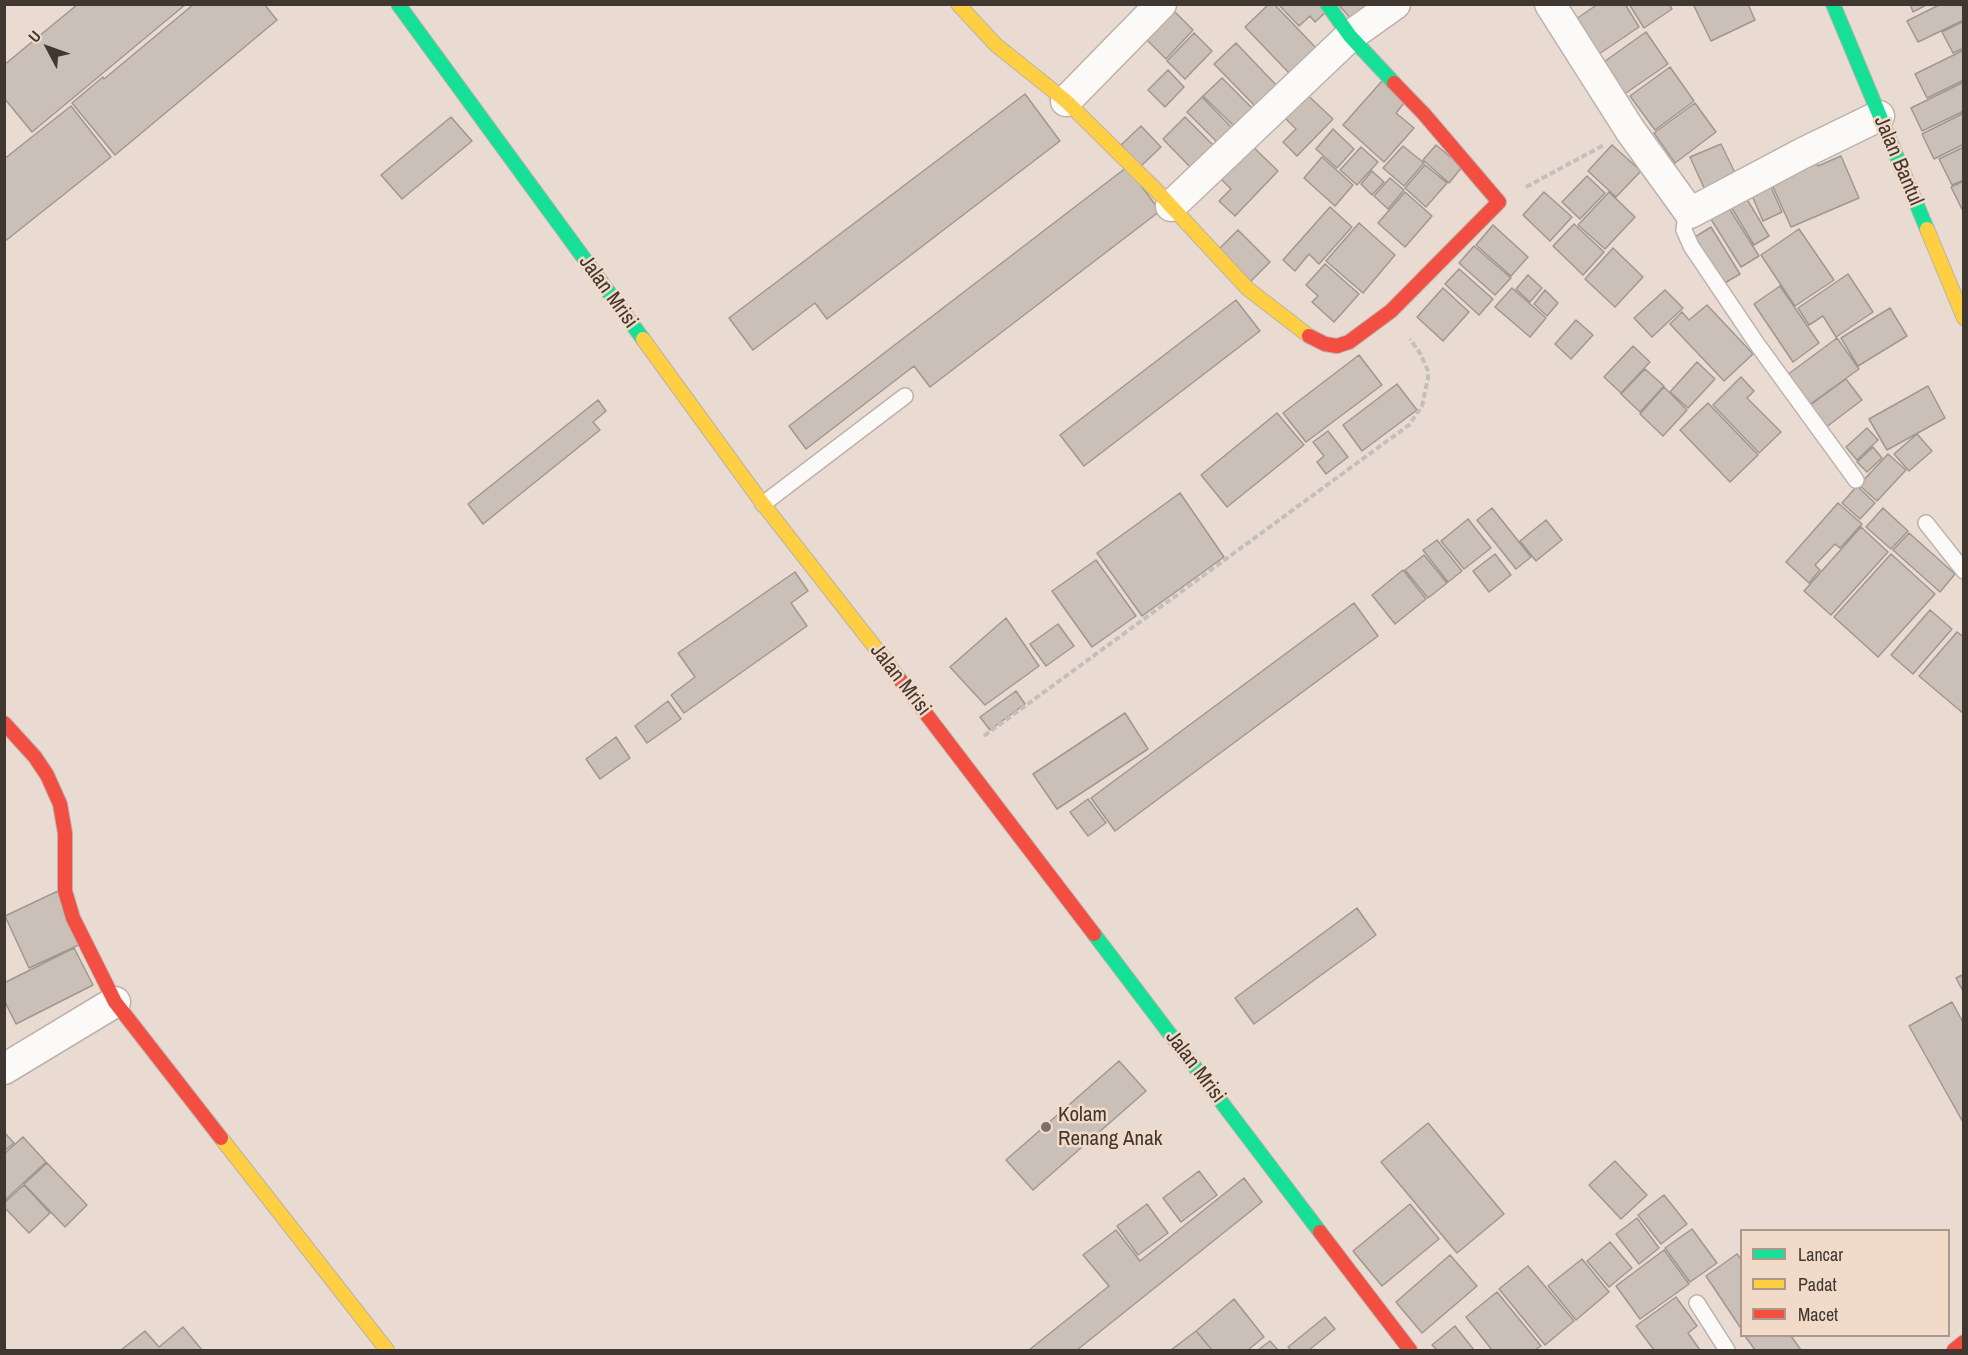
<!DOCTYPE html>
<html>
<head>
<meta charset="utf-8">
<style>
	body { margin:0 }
	#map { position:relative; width:1968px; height:1355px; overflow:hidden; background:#e9dbd2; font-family:"Archivo Narrow",sans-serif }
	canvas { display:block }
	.frame { position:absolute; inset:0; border:6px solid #403730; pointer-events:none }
	.legend { position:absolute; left:1740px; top:1229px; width:210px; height:108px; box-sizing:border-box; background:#f2dac9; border:2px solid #ab998c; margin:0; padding:8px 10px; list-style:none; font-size:18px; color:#403730 }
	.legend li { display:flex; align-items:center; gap:12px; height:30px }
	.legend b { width:30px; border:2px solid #ab998c }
	.north { position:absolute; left:18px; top:18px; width:60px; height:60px; -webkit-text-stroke:4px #f2dac9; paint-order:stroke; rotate:311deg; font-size:16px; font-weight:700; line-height:24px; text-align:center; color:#403730 }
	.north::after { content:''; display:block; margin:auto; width:21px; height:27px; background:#403730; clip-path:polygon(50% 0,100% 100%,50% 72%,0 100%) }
</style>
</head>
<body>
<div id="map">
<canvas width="1968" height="1355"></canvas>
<div class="frame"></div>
<ul class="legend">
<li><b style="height:8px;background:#16e098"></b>Lancar</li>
<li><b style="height:8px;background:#ffcf43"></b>Padat</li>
<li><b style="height:8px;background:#f24e42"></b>Macet</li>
</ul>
<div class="north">U</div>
</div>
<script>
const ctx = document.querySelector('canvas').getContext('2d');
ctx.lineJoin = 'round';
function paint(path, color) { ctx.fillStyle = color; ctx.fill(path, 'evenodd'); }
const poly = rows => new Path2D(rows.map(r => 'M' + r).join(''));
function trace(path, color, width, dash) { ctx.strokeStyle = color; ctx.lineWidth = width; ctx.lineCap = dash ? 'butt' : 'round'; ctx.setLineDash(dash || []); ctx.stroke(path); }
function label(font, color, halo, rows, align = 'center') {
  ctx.font = font + ' "Archivo Narrow",sans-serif'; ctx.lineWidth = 5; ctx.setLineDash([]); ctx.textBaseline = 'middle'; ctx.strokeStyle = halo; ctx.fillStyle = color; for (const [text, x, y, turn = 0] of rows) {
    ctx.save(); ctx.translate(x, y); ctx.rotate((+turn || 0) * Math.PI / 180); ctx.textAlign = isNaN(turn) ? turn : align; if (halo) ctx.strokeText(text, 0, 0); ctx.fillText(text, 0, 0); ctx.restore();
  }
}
const building = poly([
	[78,4,186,4,32,132,4,98,4,65,78,4],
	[194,4,264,4,277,20,115,155,72,103,103,77,104,79,194,4],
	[1269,4,1274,4,1317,49,1290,74,1245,27,1269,4],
	[1278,4,1321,4,1327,11,1315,22,1310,16,1299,26,1278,4],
	[1338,4,1369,4,1352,20,1338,4],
	[1598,4,1625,4,1639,27,1599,54,1576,19,1598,4],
	[1629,4,1669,4,1672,9,1644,28,1629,4],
	[1693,4,1748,4,1755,20,1711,41,1693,4],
	[1910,4,1928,4,1913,12,1910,4],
	[1941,4,1962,4,1964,20,1918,42,1907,21,1941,4],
	[1171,8,1193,30,1166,59,1143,36,1171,8],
	[1964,21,1964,48,1953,53,1942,32,1964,21],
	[1646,32,1668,64,1623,95,1601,64,1646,32],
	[1194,33,1212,51,1185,79,1167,61,1194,33],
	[1236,43,1278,87,1257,108,1214,64,1236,43],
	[1964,50,1964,80,1927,98,1915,74,1964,50],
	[1670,67,1694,101,1655,130,1630,96,1670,67],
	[1168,70,1184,87,1165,107,1148,90,1168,70],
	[1222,78,1255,111,1237,129,1203,96,1222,78],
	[1382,81,1405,102,1396,113,1414,128,1384,162,1343,125,1382,81],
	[1964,82,1964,111,1922,131,1911,108,1964,82],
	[1299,87,1333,119,1297,156,1283,142,1296,129,1277,110,1299,87],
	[1025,94,1060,141,827,319,815,303,753,350,729,318,1025,94],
	[1202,97,1233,129,1219,144,1187,112,1202,97],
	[1695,103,1716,132,1675,163,1654,133,1695,103],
	[71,106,111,157,4,242,4,159,71,106],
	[1964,113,1964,144,1934,159,1922,134,1964,113],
	[451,117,472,141,402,199,381,175,451,117],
	[1185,117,1214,146,1192,169,1163,139,1185,117],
	[1141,126,1161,147,1141,166,1121,145,1141,126],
	[1333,129,1354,149,1337,168,1316,149,1333,129],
	[1247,141,1278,171,1235,216,1219,201,1231,189,1215,173,1247,141],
	[1721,144,1736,175,1705,190,1690,157,1721,144],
	[1436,145,1462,167,1449,183,1423,160,1436,145],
	[1612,145,1641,171,1616,197,1588,171,1612,145],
	[1403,146,1424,163,1404,186,1383,168,1403,146],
	[1361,147,1378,162,1357,185,1340,170,1361,147],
	[1964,147,1964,180,1952,185,1939,159,1964,147],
	[1841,156,1859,198,1791,227,1769,178,1815,159,1818,166,1841,156],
	[1322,157,1353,185,1335,206,1304,178,1322,157],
	[1425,165,1447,183,1426,207,1405,188,1425,165],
	[1127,167,1160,211,930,387,914,366,806,449,789,426,1127,167],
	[1372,171,1384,182,1372,195,1361,184,1372,171],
	[1587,176,1605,193,1580,219,1562,202,1587,176],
	[1390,178,1404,190,1388,209,1374,196,1390,178],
	[1964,181,1964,208,1962,209,1951,187,1964,181],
	[1769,183,1782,212,1763,221,1750,191,1769,183],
	[1405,192,1432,216,1405,247,1378,223,1405,192],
	[1544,192,1572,217,1550,241,1523,215,1544,192],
	[1609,192,1635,217,1605,249,1578,225,1609,192],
	[1745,196,1769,236,1754,245,1730,205,1745,196],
	[1727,205,1759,256,1741,267,1709,216,1727,205],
	[1330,207,1352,227,1319,264,1309,254,1295,271,1283,260,1330,207],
	[1359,223,1395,255,1363,293,1326,261,1359,223],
	[1574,224,1604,252,1583,275,1553,246,1574,224],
	[1493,225,1528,257,1511,276,1476,245,1493,225],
	[1711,227,1740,274,1723,284,1695,237,1711,227],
	[1799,229,1834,280,1795,306,1761,255,1799,229],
	[1238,230,1270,262,1250,282,1218,250,1238,230],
	[1474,246,1511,278,1495,295,1459,263,1474,246],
	[1613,248,1643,277,1615,307,1585,279,1613,248],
	[1325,264,1359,294,1334,322,1312,302,1318,296,1306,285,1325,264],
	[1459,269,1493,299,1479,315,1445,284,1459,269],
	[1848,274,1873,312,1836,337,1823,316,1809,325,1798,308,1848,274],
	[1528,275,1542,288,1530,302,1516,289,1528,275],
	[1780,286,1819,343,1793,362,1754,304,1780,286],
	[1443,288,1469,312,1443,341,1417,317,1443,288],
	[1512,288,1546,318,1530,337,1495,307,1512,288],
	[1545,290,1558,303,1547,316,1534,304,1545,290],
	[1665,290,1683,308,1652,337,1634,318,1665,290],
	[1236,300,1260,331,1084,466,1060,435,1236,300],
	[1707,305,1753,354,1724,381,1670,324,1682,312,1689,320,1707,305],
	[1890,308,1907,336,1858,366,1841,338,1890,308],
	[1576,320,1593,335,1571,359,1555,344,1576,320],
	[1837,338,1859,369,1809,405,1787,375,1837,338],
	[1633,346,1650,362,1621,393,1604,377,1633,346],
	[1359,355,1382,385,1306,442,1283,413,1359,355],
	[1697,362,1715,379,1688,408,1670,392,1697,362],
	[1645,369,1664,386,1640,412,1621,394,1645,369],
	[1741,377,1754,391,1747,398,1781,432,1759,453,1713,405,1741,377],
	[1846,379,1862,400,1825,428,1809,406,1846,379],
	[1397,384,1417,410,1362,451,1343,425,1397,384],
	[1928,386,1945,418,1887,450,1869,419,1928,386],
	[1664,387,1687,410,1663,436,1640,414,1664,387],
	[598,400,606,411,593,422,600,430,483,524,468,504,598,400],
	[1708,403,1758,455,1730,482,1680,430,1708,403],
	[1277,413,1304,445,1227,507,1201,475,1277,413],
	[1867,428,1878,440,1857,460,1846,447,1867,428],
	[1328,431,1348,457,1326,474,1317,462,1324,456,1313,442,1328,431],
	[1917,434,1932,451,1909,471,1894,454,1917,434],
	[1873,447,1882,458,1867,472,1857,462,1873,447],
	[1888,454,1906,470,1877,501,1859,485,1888,454],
	[1857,486,1875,503,1860,519,1842,503,1857,486],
	[1180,493,1224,557,1142,616,1097,553,1180,493],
	[1838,503,1862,524,1840,548,1835,544,1815,565,1820,570,1809,583,1786,562,1838,503],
	[1492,508,1531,557,1516,569,1477,520,1492,508],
	[1883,508,1908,531,1891,549,1866,527,1883,508],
	[1468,519,1491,548,1464,569,1441,541,1468,519],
	[1546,520,1562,540,1536,561,1520,541,1546,520],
	[1861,527,1888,552,1831,615,1804,591,1861,527],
	[1909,533,1955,574,1940,592,1893,550,1909,533],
	[1437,540,1462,571,1448,582,1423,550,1437,540],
	[1495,554,1511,575,1489,592,1473,571,1495,554],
	[1891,554,1935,594,1878,657,1834,617,1891,554],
	[1424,555,1447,583,1428,598,1405,570,1424,555],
	[1096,560,1136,616,1092,647,1052,591,1096,560],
	[1403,570,1426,599,1395,624,1372,595,1403,570],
	[795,572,808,591,791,603,807,626,684,713,671,695,695,677,678,653,795,572],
	[1354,603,1378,636,1115,831,1091,798,1354,603],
	[1930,610,1952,629,1913,674,1891,655,1930,610],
	[1006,618,1039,666,985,705,950,667,1006,618],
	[1058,624,1074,646,1046,666,1030,644,1058,624],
	[1957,632,1964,637,1964,714,1919,676,1957,632],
	[1016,691,1025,704,990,730,980,717,1016,691],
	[668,701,681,719,647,743,635,726,668,701],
	[1125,713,1148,749,1057,809,1033,774,1125,713],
	[616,737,630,758,600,779,586,759,616,737],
	[1088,799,1106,823,1088,836,1070,812,1088,799],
	[58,891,83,943,29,968,5,916,58,891],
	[1357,908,1376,935,1254,1024,1235,998,1357,908],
	[74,948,93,985,16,1024,4,1000,4,983,74,948],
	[1964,974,1964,993,1956,978,1964,974],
	[1952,1002,1964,1024,1964,1124,1909,1026,1952,1002],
	[1119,1061,1146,1091,1033,1190,1006,1160,1119,1061],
	[1428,1123,1504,1214,1457,1253,1381,1162,1428,1123],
	[4,1132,14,1143,4,1151,4,1132],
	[23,1137,46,1162,4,1201,4,1154,23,1137],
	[1615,1161,1647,1195,1621,1219,1589,1185,1615,1161],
	[47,1163,87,1205,65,1227,24,1184,47,1163],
	[1199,1171,1217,1195,1181,1222,1163,1198,1199,1171],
	[1244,1178,1262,1202,1077,1350,1029,1350,1109,1286,1083,1255,1116,1230,1140,1261,1244,1178],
	[24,1185,50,1213,29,1233,4,1207,4,1203,24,1185],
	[1664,1195,1687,1224,1661,1244,1638,1215,1664,1195],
	[1147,1204,1168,1233,1138,1255,1117,1226,1147,1204],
	[1410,1204,1439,1239,1382,1286,1353,1251,1410,1204],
	[1637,1218,1659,1248,1639,1264,1616,1234,1637,1218],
	[1692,1229,1717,1263,1690,1282,1665,1248,1692,1229],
	[1610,1242,1632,1268,1609,1287,1587,1261,1610,1242],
	[1664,1250,1689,1284,1640,1319,1616,1286,1664,1250],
	[1737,1254,1742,1261,1742,1330,1706,1276,1737,1254],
	[1450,1255,1477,1286,1422,1333,1396,1302,1450,1255],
	[1582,1259,1609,1292,1576,1320,1548,1286,1582,1259],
	[1528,1266,1574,1321,1545,1345,1499,1289,1528,1266],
	[1497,1292,1541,1346,1535,1350,1492,1350,1466,1317,1497,1292],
	[1676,1297,1697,1326,1688,1333,1700,1350,1654,1350,1636,1326,1676,1297],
	[1234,1299,1264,1337,1248,1350,1212,1350,1196,1331,1234,1299],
	[1325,1317,1335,1329,1309,1350,1291,1350,1288,1347,1325,1317],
	[1455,1326,1474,1350,1437,1350,1432,1345,1455,1326],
	[183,1327,202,1350,121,1350,145,1331,159,1347,183,1327],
	[1196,1331,1212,1350,1171,1350,1196,1331],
	[1745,1336,1791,1336,1801,1350,1755,1350,1745,1336],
	[1270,1341,1278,1350,1258,1350,1270,1341]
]);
const path = poly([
	[1526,187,1604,145],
	[984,736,1409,425,1422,406,1428,378,1428,371,1420,353,1410,339]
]);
const lane = poly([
	[1690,213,1685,221,1684,230,1691,246,1757,344,1856,480],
	[763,504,905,396],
	[1926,523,1964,571],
	[1697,1303,1727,1350]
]);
const street = poly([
	[1550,4,1630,130,1690,213,1803,153,1879,116],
	[1066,101,1161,4],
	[1171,206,1350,36,1395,4],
	[4,1069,115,1002]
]);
const fast = poly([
	[398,4,643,339],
	[1327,4,1350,36,1394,83],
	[1833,4,1927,229],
	[1094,934,1320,1232]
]);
const slow = poly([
	[958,4,996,45,1066,101,1157,191,1248,289,1309,336],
	[1927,229,1964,318],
	[643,339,763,504,885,660],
	[221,1138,387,1350]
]);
const jam = poly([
	[1309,336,1325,344,1337,346,1349,342,1391,311,1499,202,1424,114,1394,83],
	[885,660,1094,934],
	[4,723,35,757,47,775,60,804,65,833,65,891,73,918,115,1002,221,1138],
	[1320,1232,1410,1350],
	[1954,1350,1964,1342]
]);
const markers = [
	[1046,1127,6,"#7b7069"]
];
const streetNames = [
	["Jalan Bantul",1898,161,67],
	["Jalan Mrisi",608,292,54],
	["Jalan Mrisi",900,680,52],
	["Jalan Mrisi",1195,1067,53]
];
const poiNames = [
	["Kolam",1058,1115],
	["Renang Anak",1058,1139]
];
paint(building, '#cac0b8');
trace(building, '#a19790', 1.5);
trace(lane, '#bcb2aa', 18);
trace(street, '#bcb2aa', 33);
trace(fast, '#bcb2aa', 16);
trace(slow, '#bcb2aa', 16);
trace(jam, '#bcb2aa', 16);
trace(path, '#c3bfbc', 4, [6, 3]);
trace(lane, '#fcfaf8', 15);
trace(street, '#fcfaf8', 30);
trace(fast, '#16e098', 14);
trace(slow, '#ffcf43', 14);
trace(jam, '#f24e42', 14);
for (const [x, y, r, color] of markers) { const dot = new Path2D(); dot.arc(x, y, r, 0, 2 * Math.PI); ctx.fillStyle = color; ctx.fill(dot); trace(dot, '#f2dac9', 2); }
label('21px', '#403730', '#f2dac9', streetNames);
label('21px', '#403730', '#f2dac9', poiNames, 'left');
</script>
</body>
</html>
